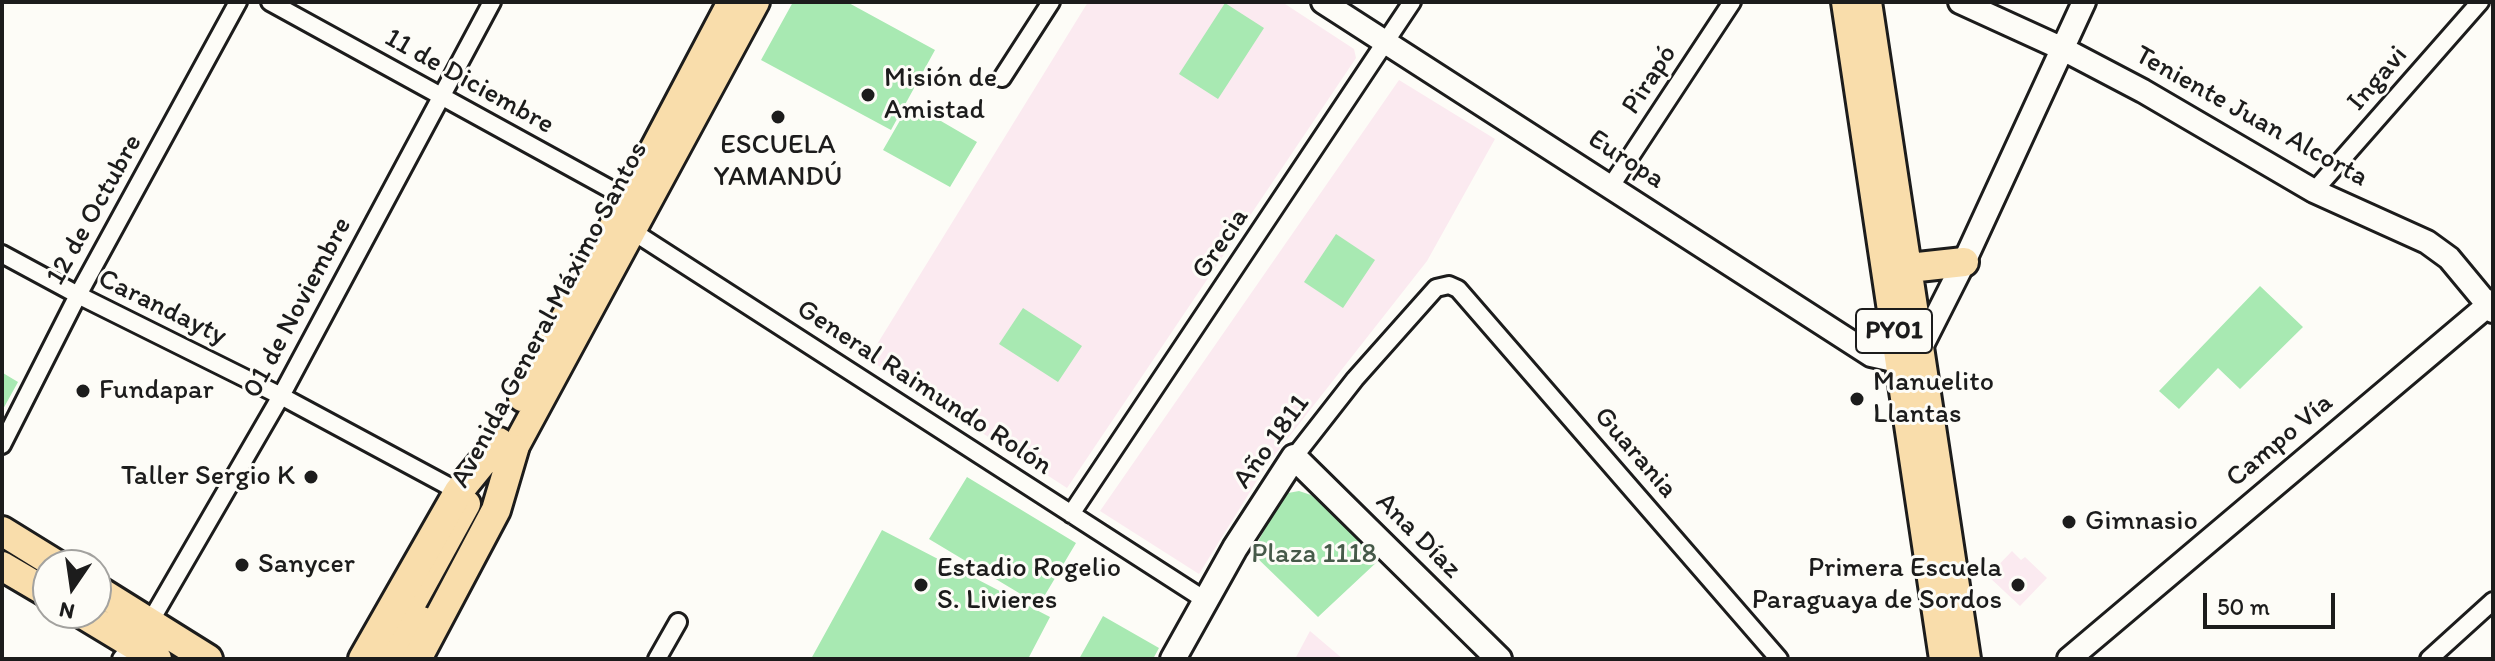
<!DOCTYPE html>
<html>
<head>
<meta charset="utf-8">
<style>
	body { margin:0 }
	#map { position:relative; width:2495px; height:661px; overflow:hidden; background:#fdfcf7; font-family:Itim,sans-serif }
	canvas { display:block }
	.frame { position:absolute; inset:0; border:4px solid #1c1c1c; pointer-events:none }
	.north { position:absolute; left:32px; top:549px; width:80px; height:80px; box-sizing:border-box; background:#fdfcf7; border:2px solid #a3a29f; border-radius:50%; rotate:193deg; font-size:22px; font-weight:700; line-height:32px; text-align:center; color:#1c1c1c }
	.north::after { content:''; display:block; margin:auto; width:28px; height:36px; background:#1c1c1c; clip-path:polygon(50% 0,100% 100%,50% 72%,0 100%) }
	.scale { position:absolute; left:2203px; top:593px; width:132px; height:36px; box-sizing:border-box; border:4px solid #1c1c1c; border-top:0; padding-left:10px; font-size:24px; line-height:28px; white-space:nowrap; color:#1c1c1c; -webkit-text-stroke:6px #fdfcf7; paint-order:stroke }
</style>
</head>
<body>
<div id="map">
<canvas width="2495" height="661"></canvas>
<div class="frame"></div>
<div class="north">N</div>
<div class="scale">50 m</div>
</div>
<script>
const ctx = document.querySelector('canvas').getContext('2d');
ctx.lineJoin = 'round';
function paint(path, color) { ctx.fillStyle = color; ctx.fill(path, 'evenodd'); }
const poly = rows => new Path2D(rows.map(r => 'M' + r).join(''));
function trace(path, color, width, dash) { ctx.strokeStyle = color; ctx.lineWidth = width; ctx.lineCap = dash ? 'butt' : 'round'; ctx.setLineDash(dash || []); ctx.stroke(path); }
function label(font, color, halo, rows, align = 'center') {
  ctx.font = font + ' Itim,sans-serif'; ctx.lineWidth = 6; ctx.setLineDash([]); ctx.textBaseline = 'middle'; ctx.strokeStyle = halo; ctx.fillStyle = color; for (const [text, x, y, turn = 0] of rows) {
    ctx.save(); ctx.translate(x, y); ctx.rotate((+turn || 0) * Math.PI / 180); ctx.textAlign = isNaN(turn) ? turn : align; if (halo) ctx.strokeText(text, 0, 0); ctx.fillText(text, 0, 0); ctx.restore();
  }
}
const built = poly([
	[1088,2,1282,2,1354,49,1356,58,1067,488,868,359],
	[1399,80,1495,139,1427,261,1266,466,1199,574,1100,511],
	[2012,551,2021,560,2025,557,2047,578,2020,606,1988,576],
	[1310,631,1343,659,1295,659]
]);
const green = poly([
	[793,2,847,2,935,50,891,130,761,60],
	[1225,3,1264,28,1218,99,1179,74],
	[910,103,977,142,950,187,883,150],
	[1336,234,1375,260,1343,308,1304,282],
	[2260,286,2303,327,2240,389,2218,368,2179,409,2159,391],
	[1023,308,1082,346,1058,382,999,344],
	[3,373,18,382,2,411,2,375],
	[967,477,1076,543,1039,605,929,539],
	[1299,491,1311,495,1321,504,1379,560,1318,617,1252,553,1279,502,1288,493],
	[882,530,1050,617,1028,659,811,659],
	[1103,616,1159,648,1153,659,1079,659]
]);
const minor = poly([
	[270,2,632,201],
	[1002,78,1051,2],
	[1611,186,1732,2],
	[2314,191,2480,2],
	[626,227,1205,600],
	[2,254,78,295,281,396,465,495],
	[2,445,78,295,238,2],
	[1294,457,1355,379,1436,288,1449,285,1458,289,1779,659],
	[1071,514,1412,2],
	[121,659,150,622,281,396,492,2],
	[657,659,678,622],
	[2429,659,2493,601]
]);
const tertiary = poly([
	[1323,2,1871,355,1898,361,1920,349,1964,262,2084,2],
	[1960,2,2063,49,2143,91,2314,191,2427,242,2449,258,2493,311],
	[2069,659,2493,301]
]);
const secondary = poly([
	[1173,659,1235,548,1294,457,1499,659]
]);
const primary = poly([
	[522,398,731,2],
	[505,466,756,2],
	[382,659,467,504],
	[401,659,422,620]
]);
const trunk = poly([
	[1846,2,1944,659],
	[1867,2,1966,659],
	[1909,268,1964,262],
	[2,531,57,565],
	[2,566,48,593],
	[96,589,208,659],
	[81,613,157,659],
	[363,659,459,491,499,442],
	[417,659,496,510,514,449]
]);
const markers = [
	[868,95,8,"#1c1c1c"],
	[778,117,8,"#1c1c1c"],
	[83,391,8,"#1c1c1c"],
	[1857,399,8,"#1c1c1c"],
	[311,477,8,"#1c1c1c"],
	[2069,522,8,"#1c1c1c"],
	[242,565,8,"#1c1c1c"],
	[921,585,8,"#1c1c1c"],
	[2018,585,8,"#1c1c1c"]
];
const shields = [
	[1894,331,76]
];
const shieldNames = [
	["PY01",1894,331]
];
const poiNames = [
	["Misión de",884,79],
	["Amistad",884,111],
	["ESCUELA",778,146,"center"],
	["YAMANDÚ",778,178,"center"],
	["Manuelito",1873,383],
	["Llantas",1873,415],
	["Fundapar",99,391],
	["Taller Sergio K",295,477,"right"],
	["Gimnasio",2085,522],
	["Sanycer",258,565],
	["Estadio Rogelio",937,569],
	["S. Livieres",937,601],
	["Primera Escuela",2002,569,"right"],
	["Paraguaya de Sordos",2002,601,"right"]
];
const streetNames = [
	["Ingavi",2378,79,-49],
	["Pirapó",1650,80,-57],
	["11 de Diciembre",469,82,29],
	["Teniente Juan Alcorta",2251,117,29],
	["Europa",1626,160,33],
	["12 de Octubre",95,210,-61],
	["Grecia",1221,244,-56],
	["Carandayty",162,308,26],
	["01 de Noviembre",298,308,-62],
	["Avenida General Máximo Santos",550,315,-62],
	["General Raimundo Rolón",924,388,33],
	["Campo Vía",2280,441,-40],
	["Año 1811",1272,442,-54],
	["Guarania",1635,453,49],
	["Ana Díaz",1418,536,45]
];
const parkNames = [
	["Plaza 1118",1314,555]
];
paint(built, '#fbeaf0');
paint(green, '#a8e9b2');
trace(minor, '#1c1c1c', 22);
trace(tertiary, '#1c1c1c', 28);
trace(secondary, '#1c1c1c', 30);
trace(primary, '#1c1c1c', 32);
trace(trunk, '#1c1c1c', 34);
trace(minor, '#fdfcf7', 16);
trace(tertiary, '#fdfcf7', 22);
trace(secondary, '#fdfcf7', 24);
trace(primary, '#f9ddab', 26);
trace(trunk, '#f9ddab', 28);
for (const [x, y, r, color] of markers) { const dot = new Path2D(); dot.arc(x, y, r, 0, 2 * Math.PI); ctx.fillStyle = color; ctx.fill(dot); trace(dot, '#fdfcf7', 3); }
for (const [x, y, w] of shields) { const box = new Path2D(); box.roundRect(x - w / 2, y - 22, w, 44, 6); ctx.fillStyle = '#fdfcf7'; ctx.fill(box); trace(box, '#1c1c1c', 2); }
label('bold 26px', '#1c1c1c', null, shieldNames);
label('28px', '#1c1c1c', '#fdfcf7', poiNames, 'left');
label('28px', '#1c1c1c', '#fdfcf7', streetNames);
label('28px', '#465a49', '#fdfcf7', parkNames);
</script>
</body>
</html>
